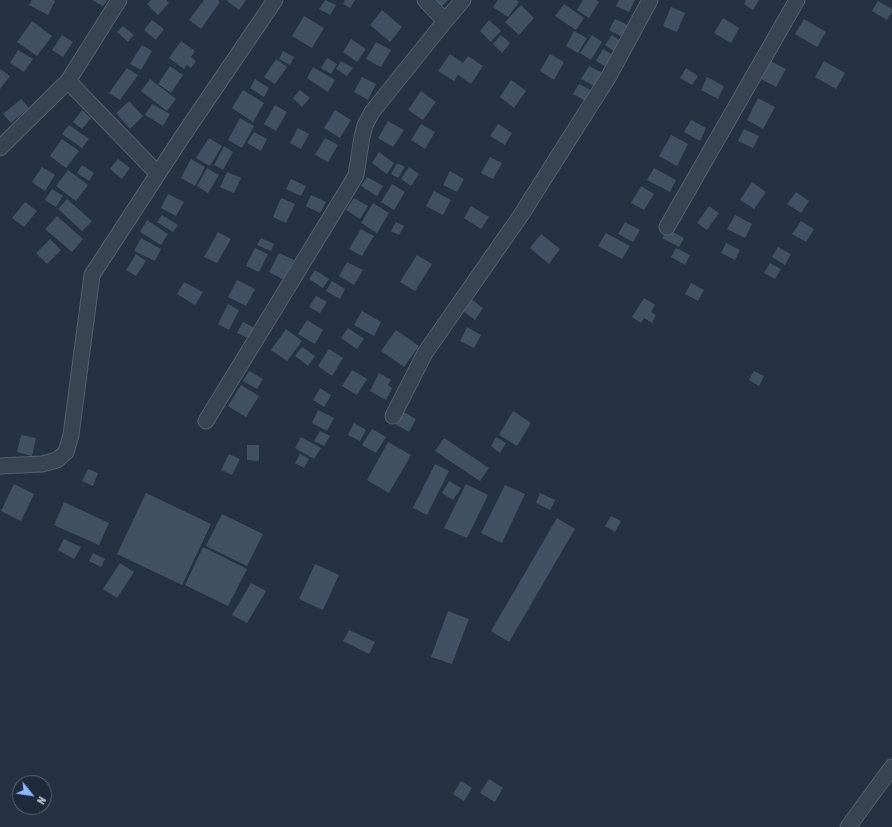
<!DOCTYPE html>
<html>
<head>
<meta charset="utf-8">
<style>
	body { margin:0 }
	#map { position:relative; width:892px; height:827px; overflow:hidden; background:#253244; font-family:"Asap Condensed",sans-serif }
	canvas { display:block }
	.north { position:absolute; left:12px; top:775px; width:40px; height:40px; box-sizing:border-box; background:#1e2939; border:1px solid #5b6574; border-radius:50%; rotate:120deg; font-size:11px; font-weight:700; line-height:16px; text-align:center; color:#b7c0cd }
	.north::after { content:''; display:block; margin:auto; width:14px; height:18px; background:#8ab9ff; clip-path:polygon(50% 0,100% 100%,50% 72%,0 100%) }
</style>
</head>
<body>
<div id="map">
<canvas width="892" height="827"></canvas>
<div class="north">N</div>
</div>
<script>
const ctx = document.querySelector('canvas').getContext('2d');
ctx.lineJoin = 'round';
function paint(path, color) { ctx.fillStyle = color; ctx.fill(path, 'evenodd'); }
const poly = rows => new Path2D(rows.map(r => 'M' + r).join(''));
function trace(path, color, width, dash) { ctx.strokeStyle = color; ctx.lineWidth = width; ctx.lineCap = dash ? 'butt' : 'round'; ctx.setLineDash(dash || []); ctx.stroke(path); }
const building = poly([
	[32,0,53,0,55,1,48,15,29,5],
	[92,0,107,0,103,6],
	[151,0,166,0,169,3,158,15,147,4],
	[204,0,218,0,220,2,201,29,189,20],
	[226,0,246,0,239,10],
	[325,0,336,5,330,15,319,9],
	[345,0,355,0,350,8,343,4],
	[435,0,448,0,441,7],
	[498,0,516,0,519,2,508,17,493,7],
	[583,0,596,0,599,2,589,18,577,10],
	[619,0,635,0,629,12,616,6],
	[746,0,759,0,753,10,744,4],
	[878,1,892,9,892,12,887,20,872,11],
	[564,4,584,18,576,30,555,16],
	[521,5,534,18,519,35,505,22],
	[671,7,685,13,677,32,663,26],
	[382,10,402,27,390,42,370,25],
	[304,16,324,28,312,48,292,36],
	[723,18,739,28,731,43,714,33],
	[615,19,628,25,622,37,609,30],
	[804,19,826,32,817,47,795,34],
	[152,20,164,29,156,40,144,30],
	[489,20,501,31,491,42,480,31],
	[32,21,52,36,37,56,17,42],
	[123,26,134,35,128,42,117,32],
	[574,31,587,38,578,53,566,46],
	[62,35,73,42,63,57,52,50],
	[501,35,510,43,502,53,493,44],
	[592,35,602,42,591,60,580,53],
	[612,35,622,42,615,52,605,45],
	[351,39,366,49,357,62,343,52],
	[181,41,195,51,191,57,196,61,191,68,187,65,184,69,169,58],
	[376,42,391,50,381,67,366,59],
	[142,45,152,51,141,70,130,64],
	[603,49,617,57,610,69,596,61],
	[18,50,33,59,24,72,10,63],
	[283,51,294,57,290,65,279,59],
	[450,54,463,63,468,56,483,66,471,84,458,75,454,81,438,71],
	[550,54,564,62,554,80,540,71],
	[327,58,337,64,331,74,321,68],
	[276,59,287,67,275,84,264,77],
	[341,61,353,68,347,76,336,69],
	[770,61,786,69,776,87,761,79],
	[824,61,845,73,836,89,815,77],
	[170,66,183,75,171,93,158,84],
	[589,66,603,73,596,87,581,79],
	[313,67,335,80,328,92,307,78],
	[127,68,138,75,120,100,109,93],
	[686,68,698,76,692,85,680,78],
	[0,69,10,76,0,89],
	[362,77,376,84,368,100,354,92],
	[707,77,724,86,718,99,701,90],
	[150,79,176,99,167,111,141,91],
	[255,79,269,88,264,97,250,88],
	[511,80,526,91,514,108,500,97],
	[579,84,593,91,587,102,573,94],
	[243,90,264,103,253,122,232,108],
	[300,90,310,98,302,107,293,98],
	[421,91,436,102,423,120,408,110],
	[758,98,775,107,763,129,747,120],
	[21,99,29,108,11,123,3,114],
	[129,101,143,116,130,129,116,113],
	[152,104,170,114,163,126,145,115],
	[275,105,287,112,276,131,264,124],
	[82,110,91,118,82,129,73,122],
	[335,110,351,120,340,138,324,128],
	[240,118,254,126,242,148,228,140],
	[691,120,706,128,700,141,684,132],
	[388,121,404,130,393,147,378,138],
	[421,124,435,132,425,149,411,140],
	[498,124,512,133,505,145,490,136],
	[69,125,89,139,82,148,62,134],
	[298,128,309,134,301,149,290,143],
	[744,129,759,136,753,148,738,141],
	[254,132,267,139,261,151,247,143],
	[671,135,688,144,677,166,659,156],
	[209,138,222,146,210,166,196,158],
	[325,138,338,145,328,162,315,155],
	[62,139,79,151,66,168,50,156],
	[224,146,233,152,223,170,214,165],
	[379,152,394,163,387,174,372,163],
	[490,157,502,163,493,179,481,173],
	[118,159,130,168,122,179,110,169],
	[191,159,205,167,195,186,181,178],
	[397,163,405,167,398,178,391,174],
	[82,165,94,173,89,181,77,173],
	[42,167,55,175,45,191,32,182],
	[409,167,419,174,411,186,401,179],
	[207,168,219,175,208,193,197,186],
	[654,168,676,180,670,192,647,180],
	[68,170,88,185,76,201,56,186],
	[450,171,464,179,457,192,443,185],
	[227,172,241,178,234,193,220,187],
	[367,177,383,186,377,196,361,186],
	[291,179,306,186,301,196,286,189],
	[752,182,766,192,754,209,740,200],
	[392,184,405,192,394,210,381,202],
	[641,186,654,194,644,210,631,203],
	[52,189,63,196,56,207,45,200],
	[434,191,451,200,443,215,426,206],
	[796,192,809,201,801,213,787,204],
	[168,194,184,202,176,216,161,208],
	[311,195,326,202,320,213,306,206],
	[281,198,295,204,286,223,273,217],
	[354,198,368,206,360,219,346,210],
	[67,199,92,221,82,231,58,209],
	[25,202,37,211,24,227,12,218],
	[373,203,389,213,377,233,361,223],
	[471,206,489,217,481,229,464,218],
	[709,206,719,213,707,230,697,223],
	[162,215,178,225,173,232,157,222],
	[735,215,752,224,745,238,727,229],
	[57,216,83,239,72,252,45,229],
	[147,220,168,234,161,245,140,232],
	[801,221,814,229,806,242,792,234],
	[396,222,404,226,399,235,391,231],
	[625,222,640,230,633,242,618,234],
	[361,229,374,236,362,256,349,249],
	[667,229,684,238,679,247,662,238],
	[218,232,231,239,217,263,204,257],
	[606,233,630,246,622,259,598,246],
	[541,234,560,249,549,264,530,248],
	[141,238,161,249,155,261,134,251],
	[261,238,274,244,271,251,257,245],
	[50,239,61,250,47,264,36,253],
	[726,243,740,250,735,260,721,253],
	[778,247,791,254,785,265,772,257],
	[255,248,268,254,259,272,246,266],
	[676,248,690,255,685,265,671,257],
	[279,253,294,260,284,280,269,272],
	[136,254,146,261,136,276,126,270],
	[417,255,432,264,415,291,400,282],
	[347,262,363,270,354,285,339,276],
	[770,263,781,269,775,279,764,273],
	[315,270,329,279,323,288,309,279],
	[237,280,255,289,246,306,228,297],
	[332,281,345,289,340,299,326,291],
	[184,282,203,292,195,305,177,294],
	[691,283,704,290,698,301,685,294],
	[316,296,327,302,320,313,309,307],
	[644,298,655,305,651,312,656,315,652,323,644,318,641,323,632,317],
	[471,299,483,308,475,320,463,311],
	[228,304,239,310,229,330,218,324],
	[362,311,381,322,374,336,354,325],
	[307,320,323,330,315,344,298,334],
	[243,322,257,329,252,340,237,333],
	[467,327,481,335,474,348,460,341],
	[348,328,364,339,357,349,341,338],
	[286,329,302,341,287,361,271,350],
	[396,330,419,346,404,367,381,351],
	[302,347,315,356,308,366,295,356],
	[329,349,343,358,332,376,318,366],
	[352,370,367,379,357,395,342,386],
	[249,371,263,379,257,389,243,381],
	[754,371,764,376,759,386,749,380],
	[379,373,391,380,388,385,392,388,386,400,370,391],
	[241,385,259,396,246,417,228,406],
	[320,388,331,395,324,407,313,400],
	[318,410,334,418,327,431,312,423],
	[402,411,416,419,409,432,395,424],
	[513,411,531,423,517,446,499,435],
	[354,423,366,430,360,441,348,435],
	[372,429,386,437,376,453,362,445],
	[320,431,330,436,324,446,314,441],
	[21,435,36,438,32,456,17,452],
	[301,437,321,448,314,459,295,448],
	[496,437,506,443,500,453,491,446],
	[444,438,489,468,480,481,435,451],
	[388,442,411,455,389,493,367,480],
	[247,445,259,445,259,461,247,460],
	[229,454,240,459,232,475,221,470],
	[300,454,309,459,304,468,295,463],
	[435,464,449,471,427,515,413,508],
	[88,469,98,473,93,486,82,481],
	[449,481,461,488,453,500,442,493],
	[14,484,34,494,21,521,1,511],
	[466,484,488,495,467,538,444,528],
	[505,485,525,494,502,543,481,533],
	[146,493,211,524,182,585,117,554],
	[540,493,555,500,550,510,536,503],
	[64,502,109,523,99,545,54,525],
	[222,514,263,534,247,566,206,546],
	[611,516,621,521,615,532,605,526],
	[557,518,575,529,509,642,491,631],
	[64,539,81,547,74,559,58,550],
	[203,547,247,569,228,606,185,585],
	[93,553,105,559,101,567,89,561],
	[120,563,134,572,117,598,103,589],
	[315,564,339,575,323,610,299,599],
	[251,583,266,591,247,623,232,615],
	[448,611,469,619,452,664,431,657],
	[349,630,375,642,369,654,343,641],
	[489,779,503,788,495,802,480,793],
	[461,781,472,788,464,801,453,794]
]);
const street = poly([
	[425,0,445,21],
	[68,81,158,174],
	[0,148,68,81,119,0],
	[667,227,797,0],
	[393,416,425,353,521,215,609,76,650,0],
	[206,421,349,187,356,175,362,137,365,125,372,112,445,21,463,0],
	[0,466,42,464,57,460,66,452,71,435,92,275,182,137,275,0],
	[848,827,892,767]
]);
paint(building, '#405163');
trace(street, '#555f6d', 17);
trace(street, '#394453', 15);
</script>
</body>
</html>
